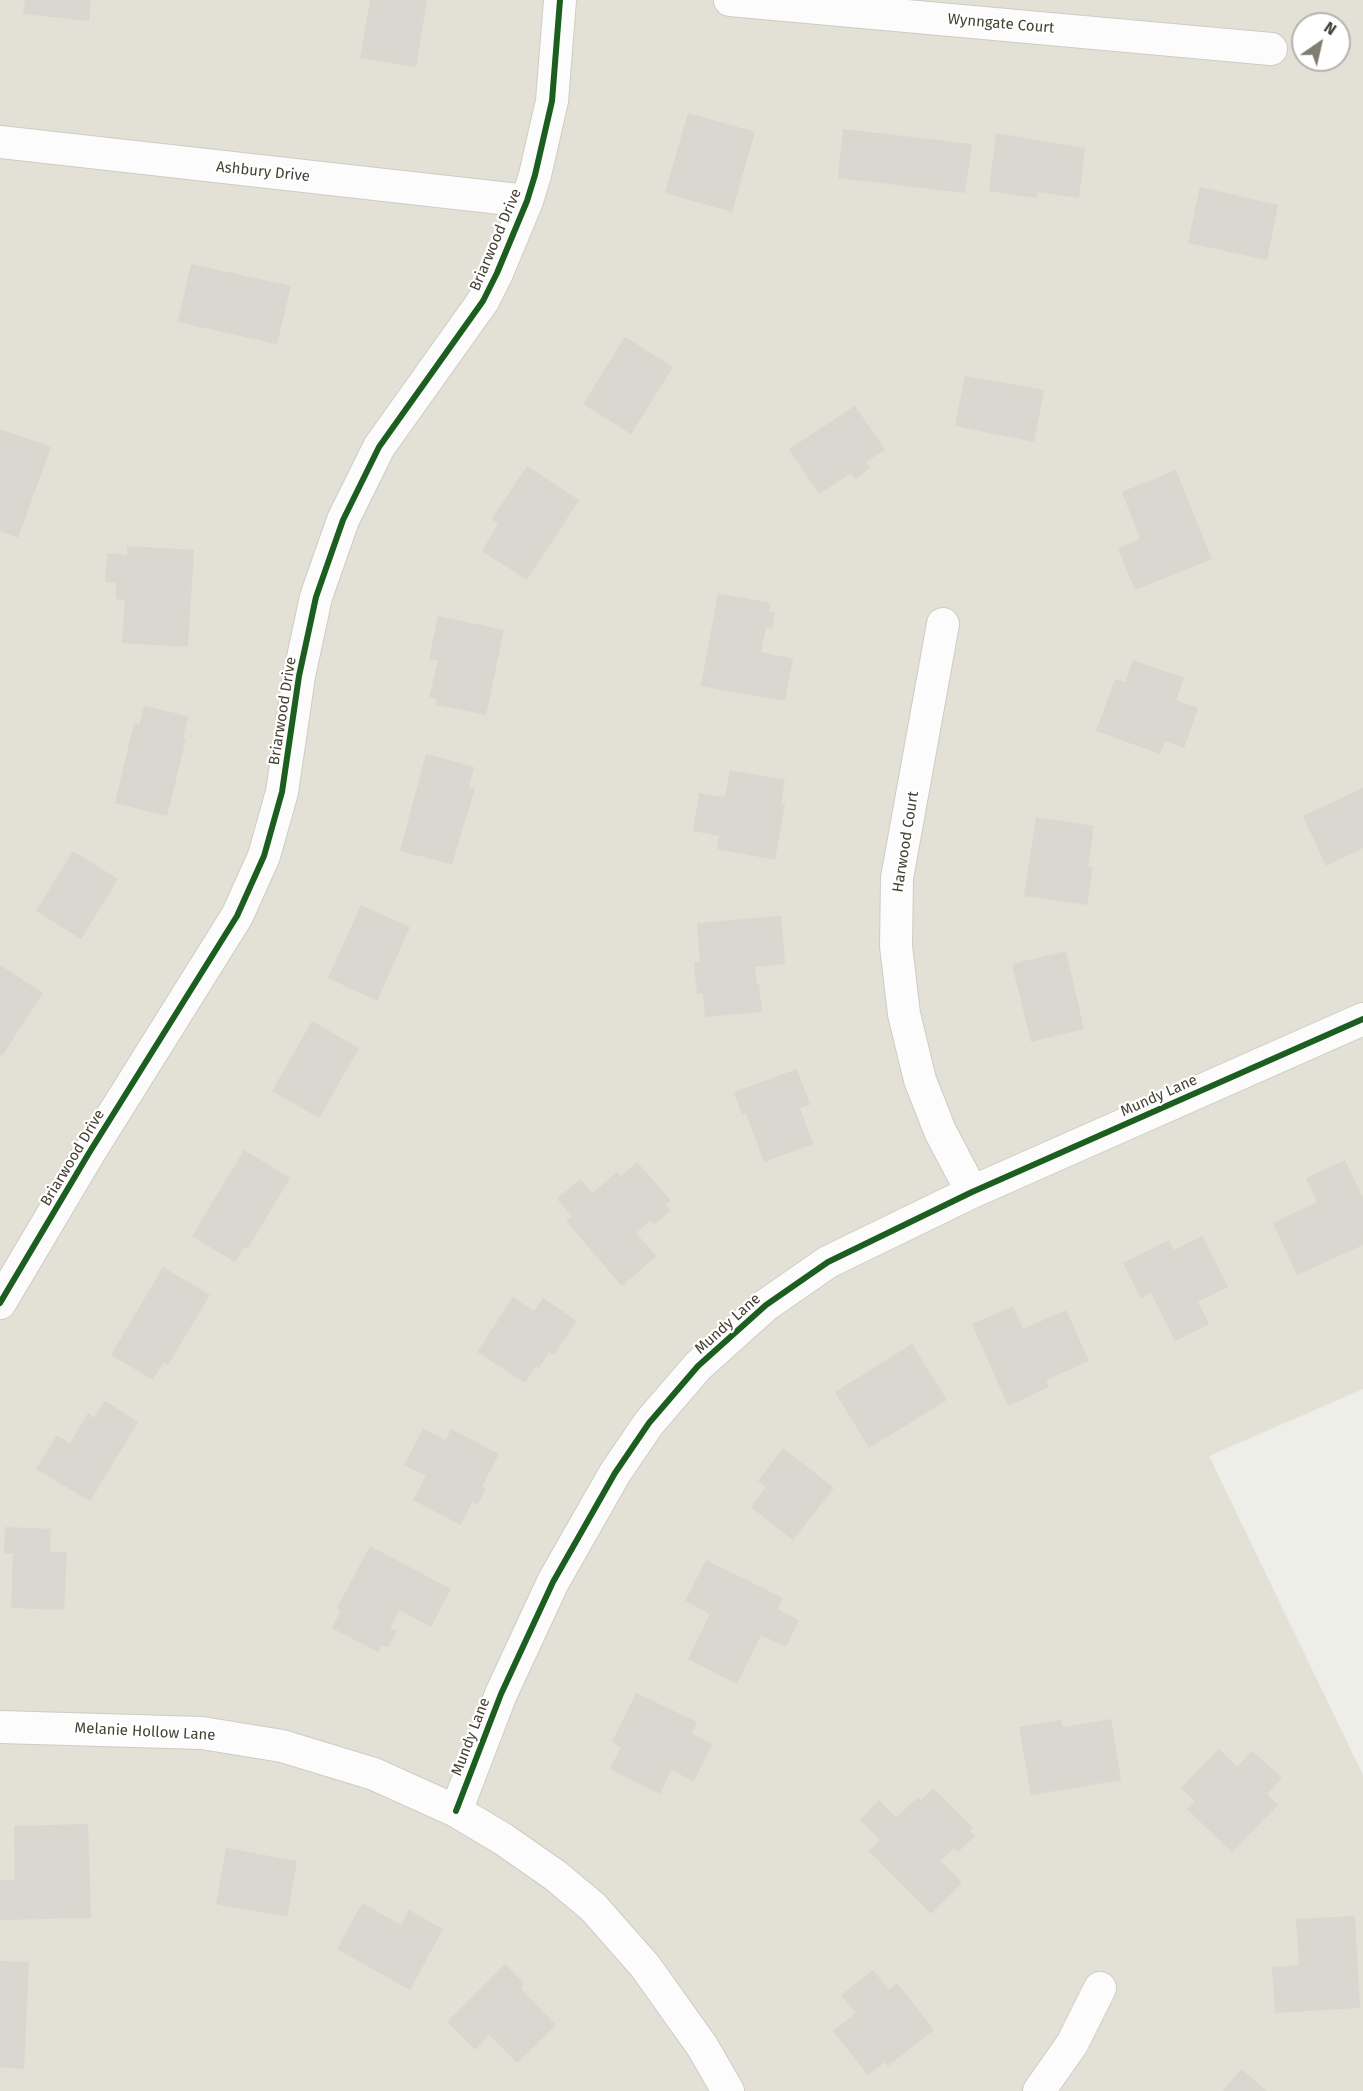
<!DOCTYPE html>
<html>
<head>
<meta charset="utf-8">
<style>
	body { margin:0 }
	#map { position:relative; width:1363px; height:2091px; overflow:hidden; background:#eeeee8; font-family:"Fira Sans",sans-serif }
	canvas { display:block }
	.north { position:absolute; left:1291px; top:12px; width:60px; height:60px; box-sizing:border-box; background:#fff; border:2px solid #b4b3ae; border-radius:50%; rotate:34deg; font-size:16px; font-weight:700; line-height:24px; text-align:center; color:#444134 }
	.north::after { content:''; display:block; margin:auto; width:21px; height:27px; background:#807e73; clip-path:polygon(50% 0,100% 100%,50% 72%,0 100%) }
</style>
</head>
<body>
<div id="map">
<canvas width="1363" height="2091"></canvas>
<div class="north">N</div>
</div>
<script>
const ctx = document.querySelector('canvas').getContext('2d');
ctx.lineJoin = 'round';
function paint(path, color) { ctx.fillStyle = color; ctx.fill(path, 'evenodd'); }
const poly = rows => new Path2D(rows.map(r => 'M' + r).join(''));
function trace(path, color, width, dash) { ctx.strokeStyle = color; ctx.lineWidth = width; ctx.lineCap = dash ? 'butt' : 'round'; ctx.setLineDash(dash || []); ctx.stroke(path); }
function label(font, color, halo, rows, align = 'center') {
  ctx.font = font + ' "Fira Sans",sans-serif'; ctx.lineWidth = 4.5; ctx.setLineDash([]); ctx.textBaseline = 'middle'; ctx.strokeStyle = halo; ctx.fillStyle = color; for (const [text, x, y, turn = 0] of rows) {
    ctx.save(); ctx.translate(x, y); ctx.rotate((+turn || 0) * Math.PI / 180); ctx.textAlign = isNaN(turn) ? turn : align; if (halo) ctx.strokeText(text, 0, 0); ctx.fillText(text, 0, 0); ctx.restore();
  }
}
const residential = poly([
	[0,0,1363,0,1363,1389,1209,1456,1363,1775,1363,2091,0,2091],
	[1303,24,1339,24,1339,60,1303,60]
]);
const building = poly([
	[25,0,91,0,89,21,23,14],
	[370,0,427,0,416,67,360,58],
	[688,113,755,132,732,212,665,193],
	[843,129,972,144,965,193,838,178],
	[996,133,1085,148,1079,198,1038,192,1037,198,989,191],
	[1200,187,1278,205,1267,260,1188,243],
	[191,264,291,286,277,344,178,322],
	[625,337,673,367,631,434,583,404],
	[965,376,1044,390,1034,442,955,426],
	[855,406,885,450,866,462,870,468,855,479,851,473,819,494,789,449],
	[0,429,51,447,18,538,0,531],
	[527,466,579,500,527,580,482,551,498,524,492,519],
	[1176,470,1212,559,1135,590,1118,548,1140,539,1122,492],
	[127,546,194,550,188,647,122,643,125,600,116,599,116,583,105,582,107,553,127,555],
	[718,593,770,603,769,611,775,612,772,629,766,628,761,652,793,659,785,701,701,686],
	[438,616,504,630,486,715,436,705,437,699,429,697,438,661,429,659],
	[1133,660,1184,678,1176,700,1198,708,1184,748,1165,741,1160,754,1096,731,1115,679,1125,682],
	[144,706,188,716,183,739,186,739,167,816,115,803,134,723,139,725],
	[426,754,474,767,469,788,475,788,452,864,400,851],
	[730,770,785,780,781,803,785,804,775,860,717,849,719,836,693,831,699,793,725,797],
	[1363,788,1363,848,1326,866,1303,816],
	[1036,817,1094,826,1088,867,1093,867,1087,905,1024,896],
	[73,851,118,879,81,939,36,911],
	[361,905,410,927,377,1001,328,978],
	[781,916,785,964,755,967,757,984,759,984,762,1012,705,1017,703,994,697,994,694,962,700,962,697,923],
	[1066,951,1084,1029,1031,1042,1012,964],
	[0,965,43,993,2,1056,0,1055],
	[312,1021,359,1048,319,1118,272,1091],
	[797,1069,810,1105,800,1108,813,1144,764,1162,746,1113,742,1115,734,1092],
	[244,1150,290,1178,248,1248,244,1247,235,1262,192,1236],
	[1345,1160,1363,1198,1363,1245,1297,1275,1273,1223,1317,1202,1306,1178],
	[637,1162,671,1201,666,1205,671,1210,655,1224,650,1220,636,1233,656,1256,622,1286,566,1221,572,1216,557,1199,580,1179,593,1193,617,1172,621,1176],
	[1202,1236,1228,1287,1198,1302,1209,1324,1175,1341,1151,1293,1141,1298,1123,1263,1169,1240,1174,1250],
	[163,1267,210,1295,168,1365,163,1363,153,1380,111,1355],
	[513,1297,534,1311,543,1298,577,1321,554,1355,549,1352,539,1368,536,1366,525,1383,477,1352],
	[1013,1306,1023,1329,1066,1310,1089,1361,1046,1380,1049,1387,1008,1406,972,1324],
	[912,1344,947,1400,869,1448,835,1392],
	[105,1401,138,1422,90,1501,36,1469,57,1435,70,1443,88,1413,94,1418],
	[423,1429,446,1440,451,1429,499,1454,482,1486,486,1489,477,1505,472,1502,461,1525,413,1500,426,1476,404,1465],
	[783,1448,834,1488,793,1540,751,1507,766,1487,758,1481],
	[5,1527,51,1529,50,1552,67,1552,64,1610,11,1608,13,1553,4,1553],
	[370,1546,451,1589,431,1627,399,1610,390,1628,397,1631,388,1647,382,1645,378,1652,332,1628,341,1610,337,1608],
	[706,1560,783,1598,777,1609,799,1620,786,1647,761,1635,737,1684,688,1659,710,1614,685,1601],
	[636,1693,697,1722,692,1734,712,1744,694,1781,671,1770,660,1794,610,1769,621,1747,612,1742],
	[1111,1719,1121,1780,1031,1795,1019,1727,1061,1720,1063,1727],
	[1219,1749,1237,1767,1252,1751,1282,1778,1267,1794,1278,1805,1232,1852,1187,1809,1195,1801,1181,1788],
	[933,1788,973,1828,970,1831,975,1836,958,1852,954,1848,941,1861,962,1883,931,1914,869,1851,880,1840,860,1820,879,1800,896,1818,918,1797,921,1801],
	[88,1824,91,1918,0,1920,0,1880,15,1880,14,1826],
	[226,1848,297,1861,287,1917,216,1904],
	[362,1903,401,1925,409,1910,443,1929,410,1990,337,1949],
	[1355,1916,1360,2008,1275,2013,1272,1967,1299,1965,1296,1919],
	[0,1961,29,1962,24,2069,0,2067],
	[505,1964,524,1983,521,1989,556,2025,517,2063,489,2035,475,2050,447,2022],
	[873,1970,889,1990,897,1983,934,2030,888,2066,885,2062,868,2075,833,2031,856,2013,841,1995],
	[1241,2069,1267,2091,1223,2091]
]);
const minor = poly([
	[730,0,1271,49],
	[0,142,527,201],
	[943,624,897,878,896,946,904,1014,920,1080,940,1131,972,1192],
	[0,1303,89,1153,237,916,264,856,282,792,299,676,316,597,343,520,379,447,483,301,497,273,527,201,535,175,552,101,560,0],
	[0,1727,202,1733,282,1746,374,1774,456,1811,503,1839,556,1876,593,1907,645,1966,702,2046,728,2091],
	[456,1811,501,1694,553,1582,615,1473,649,1423,698,1366,766,1305,828,1262,972,1192,1363,1019],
	[1039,2091,1072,2044,1100,1988]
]);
const cycleway = poly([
	[0,1303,89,1153,237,916,264,856,282,792,299,676,316,597,343,520,379,447,483,301,497,273,527,201,535,175,552,101,560,0],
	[456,1811,501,1694,553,1582,615,1473,649,1423,698,1366,766,1305,828,1262,972,1192,1363,1019]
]);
const streetNames = [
	["Wynngate Court",1001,24,5],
	["Ashbury Drive",263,172,6],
	["Briarwood Drive",496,240,-67],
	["Briarwood Drive",283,711,-81],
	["Harwood Court",906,842,-81],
	["Mundy Lane",1159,1096,-24],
	["Briarwood Drive",73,1158,-59],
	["Mundy Lane",728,1324,-42],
	["Melanie Hollow Lane",145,1732,3],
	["Mundy Lane",471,1737,-69]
];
paint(residential, '#e3e1d5');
paint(building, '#d8d7d0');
trace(minor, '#cdccc5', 34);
trace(minor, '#fcfcfc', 32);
trace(cycleway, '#1b5e20', 6);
label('15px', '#444134', '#fff', streetNames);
</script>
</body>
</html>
